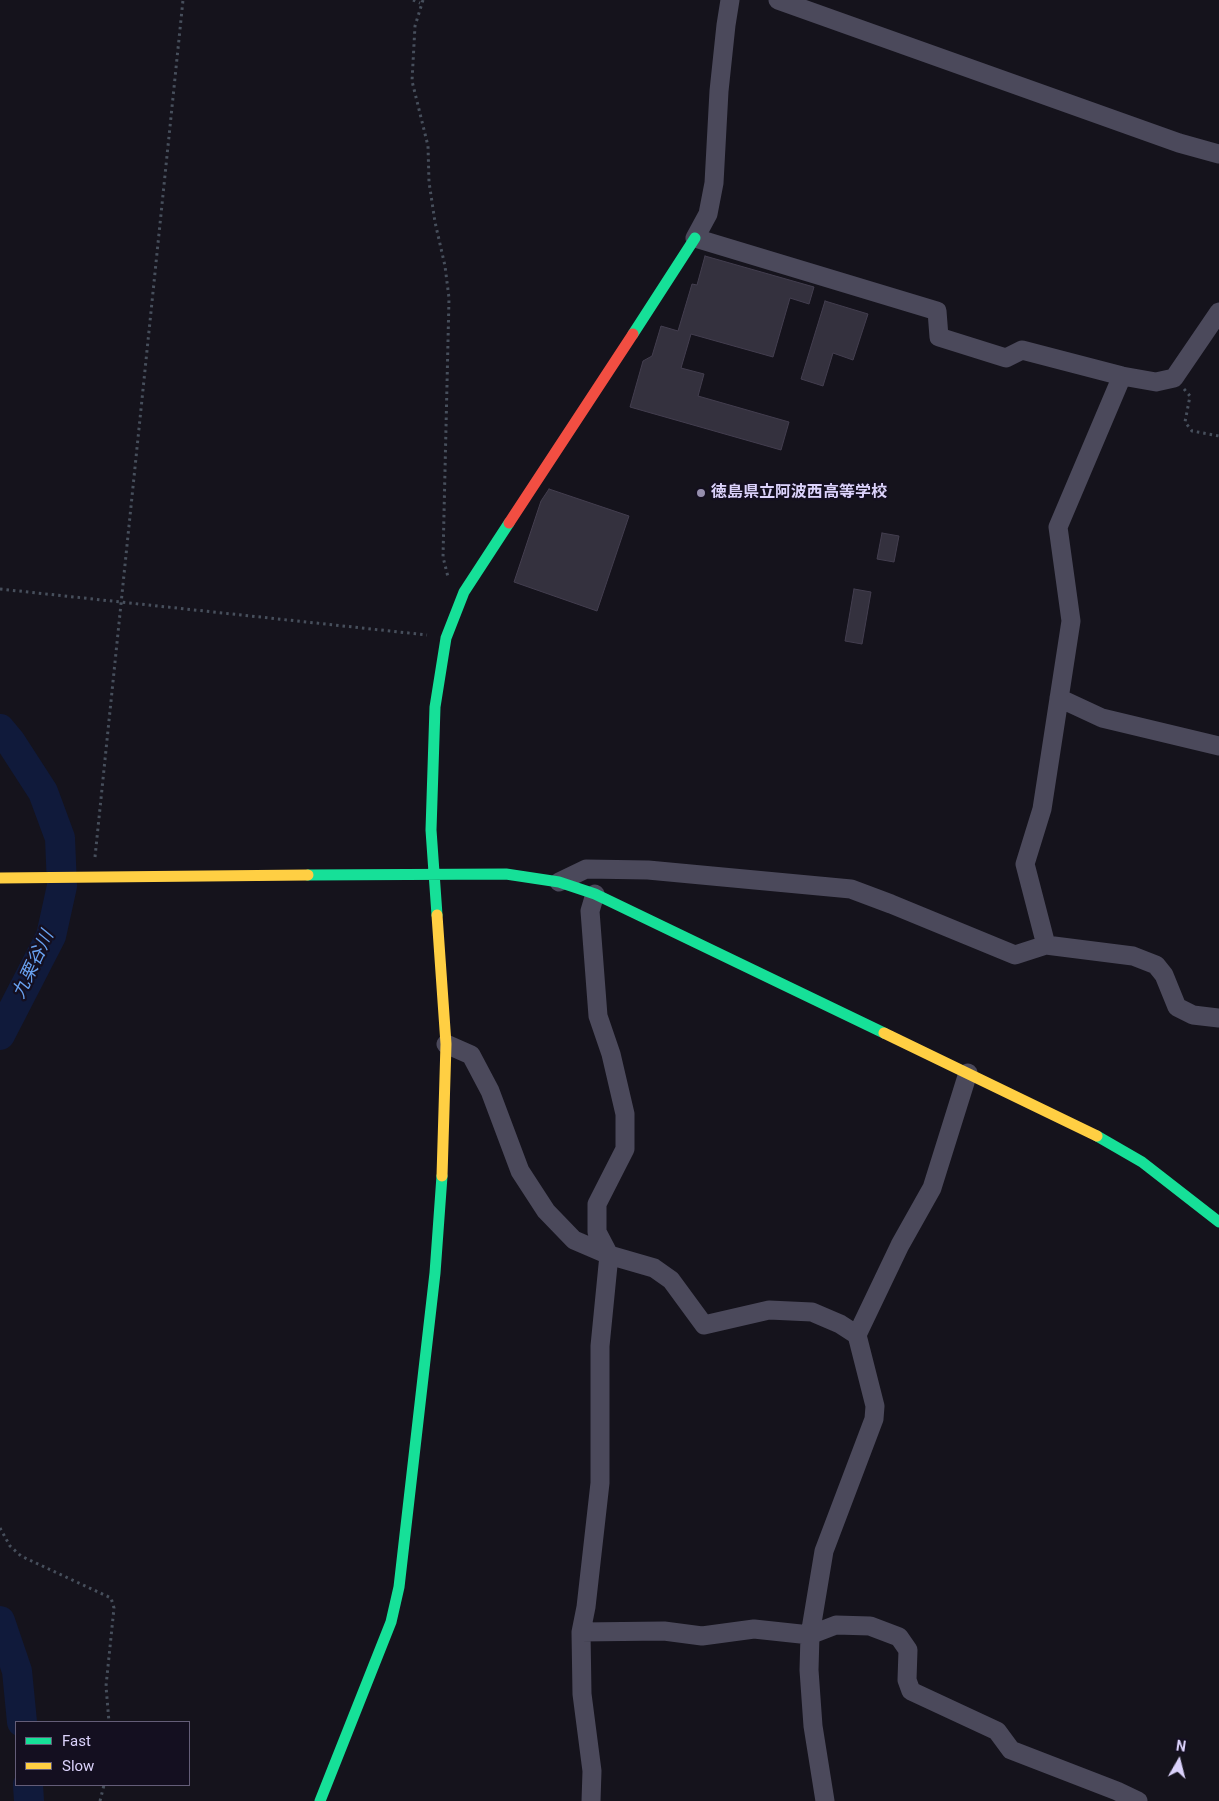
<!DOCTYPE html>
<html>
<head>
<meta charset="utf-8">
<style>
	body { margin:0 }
	#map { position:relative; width:1219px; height:1801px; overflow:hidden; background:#15131c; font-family:Roboto,sans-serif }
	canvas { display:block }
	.legend { position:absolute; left:15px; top:1721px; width:175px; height:65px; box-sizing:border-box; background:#140f20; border:1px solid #645d78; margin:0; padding:6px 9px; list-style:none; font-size:15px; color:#dbd2fb }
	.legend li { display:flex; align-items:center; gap:10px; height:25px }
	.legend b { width:25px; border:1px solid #645d78 }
	.north { position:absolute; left:1154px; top:1736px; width:50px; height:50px; -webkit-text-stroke:4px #140f20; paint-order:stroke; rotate:8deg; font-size:14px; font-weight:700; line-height:20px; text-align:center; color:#dbd2fb }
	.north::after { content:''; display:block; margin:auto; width:18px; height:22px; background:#dbd2fb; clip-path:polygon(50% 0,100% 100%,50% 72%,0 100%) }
</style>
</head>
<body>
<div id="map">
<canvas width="1219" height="1801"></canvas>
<ul class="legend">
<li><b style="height:6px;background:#16e098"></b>Fast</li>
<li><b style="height:6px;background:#ffcf43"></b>Slow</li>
</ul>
<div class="north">N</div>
</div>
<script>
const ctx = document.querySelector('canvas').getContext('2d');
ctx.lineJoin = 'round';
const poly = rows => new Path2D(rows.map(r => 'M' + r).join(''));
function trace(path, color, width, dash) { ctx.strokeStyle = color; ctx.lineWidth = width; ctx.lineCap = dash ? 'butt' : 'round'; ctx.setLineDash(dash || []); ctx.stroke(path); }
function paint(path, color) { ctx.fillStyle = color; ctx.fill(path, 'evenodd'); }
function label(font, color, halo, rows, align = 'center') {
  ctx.font = font + ' Roboto,"Noto Sans JP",sans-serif'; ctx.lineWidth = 4.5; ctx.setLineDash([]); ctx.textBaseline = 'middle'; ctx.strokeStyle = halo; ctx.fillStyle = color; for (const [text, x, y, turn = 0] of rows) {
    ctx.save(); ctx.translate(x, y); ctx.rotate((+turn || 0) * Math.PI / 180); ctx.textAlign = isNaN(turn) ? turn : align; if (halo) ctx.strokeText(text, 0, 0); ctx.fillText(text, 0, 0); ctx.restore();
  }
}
const river = poly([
	[0,729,10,741,43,792,60,838,62,886,51,936,0,1035],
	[0,1621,17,1671,22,1722],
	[28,1785,29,1801]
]);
const building = poly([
	[705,256,814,287,809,304,790,298,773,357,691,334,681,368,704,374,698,396,789,422,781,450,630,407,643,361,652,356,661,326,678,331,692,284,697,285,705,256],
	[825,301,868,314,853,360,833,353,823,386,801,379,825,301],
	[549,489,629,516,597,611,514,582,541,501,549,489],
	[882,533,899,536,894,562,877,559,882,533],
	[854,589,871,592,862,644,845,641,854,589]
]);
const path = poly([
	[413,0,420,3],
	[423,0,415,26,412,81,428,146,429,182,435,222,445,266,449,298,443,557,448,577],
	[1184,389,1190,396,1185,422,1192,431,1219,436],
	[0,589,427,635],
	[95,857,183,0],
	[0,1528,10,1546,21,1556,111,1598,114,1608,106,1686,109,1722],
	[100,1801,104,1785]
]);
const street = poly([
	[730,0,726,25,719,91,714,183,708,214,695,238,937,311,939,337,1006,358,1022,350,1122,376,1156,382,1174,378,1219,312],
	[778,0,1179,143,1219,154],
	[1059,698,1102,718,1219,746],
	[559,882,586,869,648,870,851,889,891,904,1015,955,1046,945,1133,956,1156,965,1164,975,1177,1007,1193,1015,1219,1018],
	[1046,945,1025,864,1042,809,1071,621,1058,527,1122,376],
	[446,1044,471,1055,490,1091,520,1171,546,1211,574,1240,609,1255,654,1268,671,1280,704,1325,769,1310,812,1312,840,1324,857,1335],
	[581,1632,664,1631,702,1636,754,1629,810,1635,836,1625,870,1626,899,1637,908,1650,907,1680,911,1691,997,1731,1011,1750,1117,1791,1138,1801],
	[591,1801,592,1771,582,1694,581,1632,586,1607,600,1483,600,1346,609,1255,597,1232,597,1204,625,1149,625,1114,611,1054,598,1016,590,911,595,894],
	[825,1801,813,1726,809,1670,810,1635,824,1551,874,1419,875,1406,857,1335,900,1245,932,1188,968,1073]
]);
const fast = poly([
	[633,334,695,238],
	[308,875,506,874,559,882,595,894,884,1033],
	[437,915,431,830,435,707,446,638,464,592,509,523],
	[1097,1136,1142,1162,1219,1222],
	[320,1801,391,1622,399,1587,435,1273,442,1176]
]);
const slow = poly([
	[0,878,308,875],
	[437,915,446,1044,442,1176],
	[884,1033,1097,1136]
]);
const jam = poly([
	[509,523,633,334]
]);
const markers = [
	[701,493,5,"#968fad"]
];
const poiNames = [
	["徳島県立阿波西高等学校",711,493]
];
const waterNames = [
	["九栗谷川",34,965,-65]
];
trace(river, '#101a3b', 30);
paint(building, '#34313e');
trace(building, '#433e4f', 1);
trace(path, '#474f5c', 3, [2.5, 4]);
trace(street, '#4b495b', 19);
trace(fast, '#16e098', 11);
trace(slow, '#ffcf43', 11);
trace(jam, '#f24e42', 11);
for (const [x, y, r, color] of markers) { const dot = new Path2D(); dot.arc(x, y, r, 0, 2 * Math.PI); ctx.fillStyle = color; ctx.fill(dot); trace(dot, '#140f20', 2); }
label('bold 16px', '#dbd2fb', '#140f20', poiNames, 'left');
label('italic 18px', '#69a2f1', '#140f20', waterNames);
</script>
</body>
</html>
